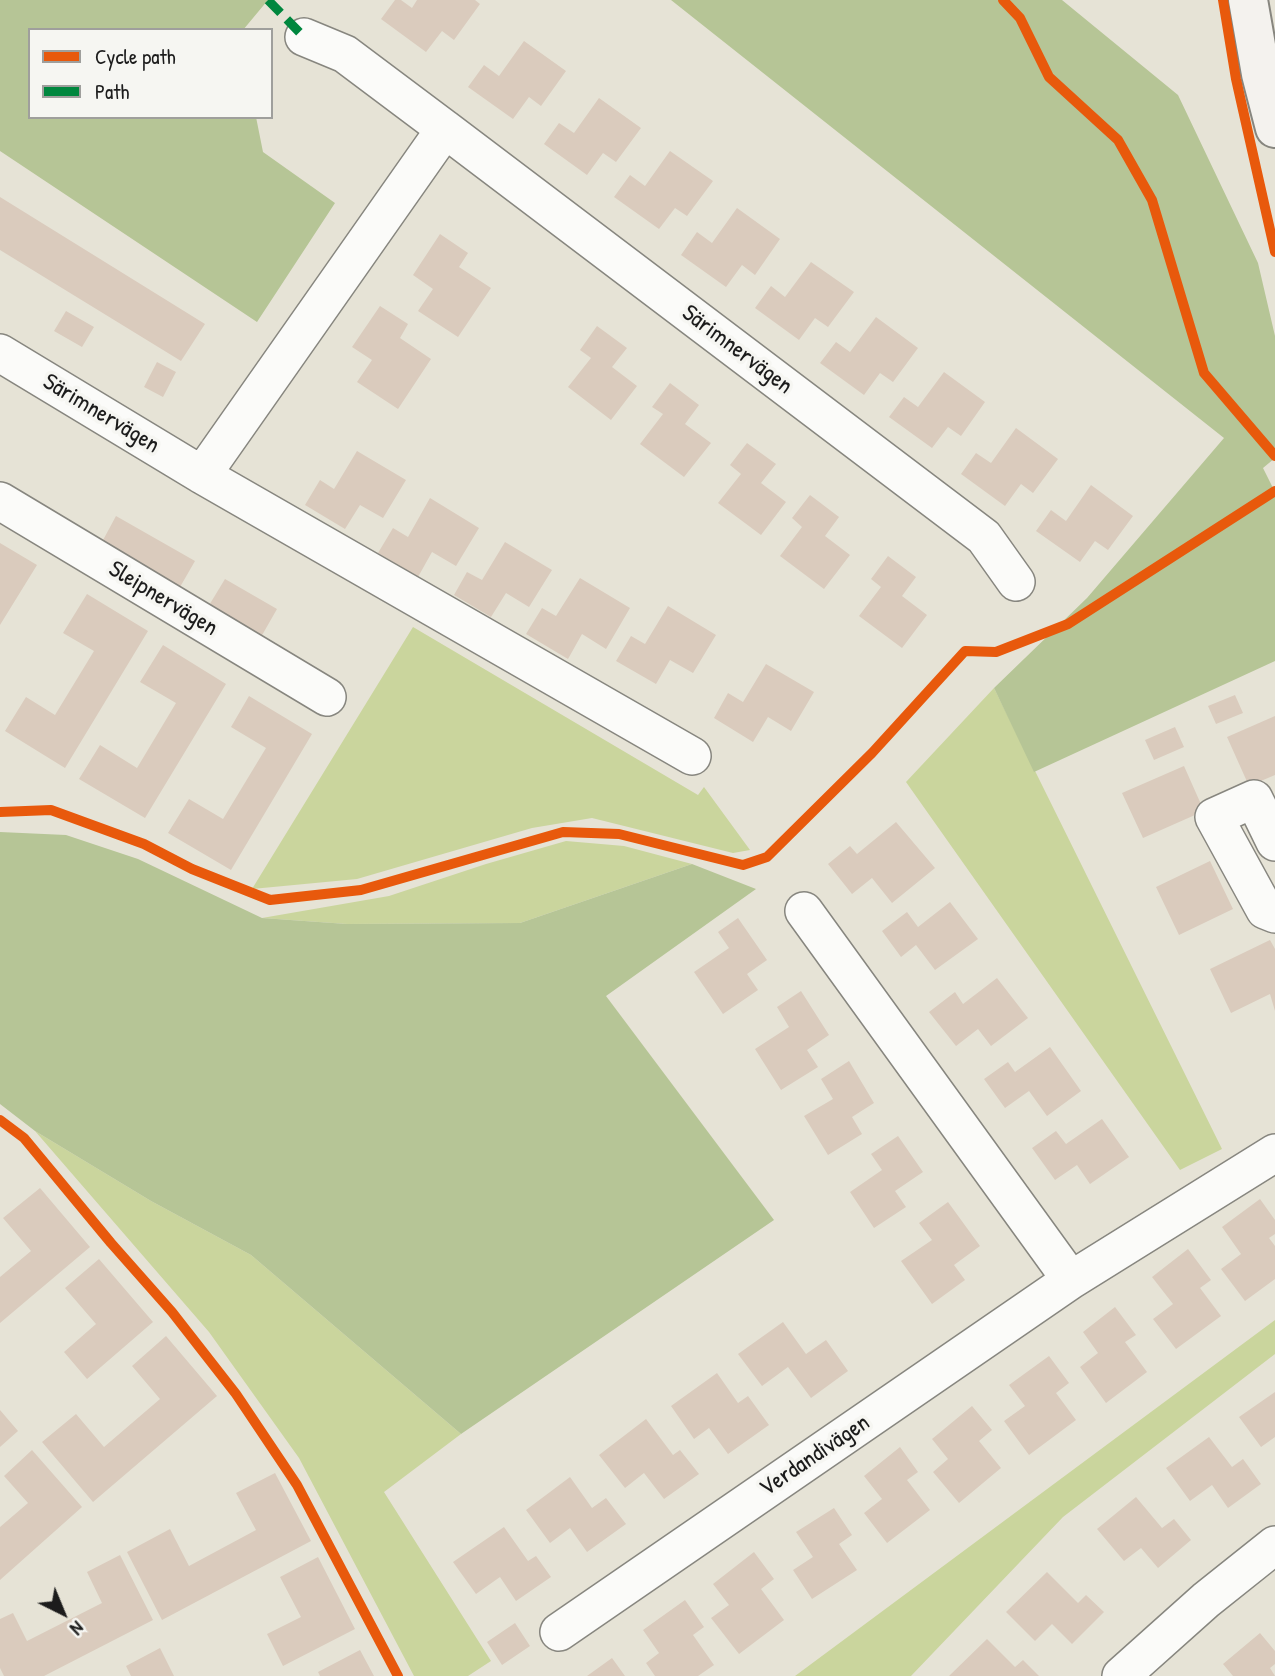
<!DOCTYPE html>
<html>
<head>
<meta charset="utf-8">
<style>
	body { margin:0 }
	#map { position:relative; width:1275px; height:1676px; overflow:hidden; background:#e6e3d6; font-family:"Patrick Hand",sans-serif }
	canvas { display:block }
	.legend { position:absolute; left:28px; top:28px; width:245px; height:91px; box-sizing:border-box; background:#f6f6f2; border:2px solid #9f9f9c; margin:0; padding:9px 12px; list-style:none; font-size:21px; color:#1c1c1c }
	.legend li { display:flex; align-items:center; gap:14px; height:35px }
	.legend b { width:35px; border:2px solid #9f9f9c }
	.north { position:absolute; left:28px; top:1578px; width:70px; height:70px; -webkit-text-stroke:5px #f6f6f2; paint-order:stroke; rotate:137deg; font-size:19px; font-weight:700; line-height:28px; text-align:center; color:#1c1c1c }
	.north::after { content:''; display:block; margin:auto; width:24px; height:32px; background:#1c1c1c; clip-path:polygon(50% 0,100% 100%,50% 72%,0 100%) }
</style>
</head>
<body>
<div id="map">
<canvas width="1275" height="1676"></canvas>
<ul class="legend">
<li><b style="height:9px;background:#e8590c"></b>Cycle path</li>
<li><b style="height:9px;background:#00873e"></b>Path</li>
</ul>
<div class="north">N</div>
</div>
<script>
const ctx = document.querySelector('canvas').getContext('2d');
ctx.lineJoin = 'round';
function paint(path, color) { ctx.fillStyle = color; ctx.fill(path, 'evenodd'); }
const poly = rows => new Path2D(rows.map(r => 'M' + r).join(''));
function trace(path, color, width, dash) { ctx.strokeStyle = color; ctx.lineWidth = width; ctx.lineCap = dash ? 'butt' : 'round'; ctx.setLineDash(dash || []); ctx.stroke(path); }
function label(font, color, halo, rows, align = 'center') {
  ctx.font = font + ' "Patrick Hand",sans-serif'; ctx.lineWidth = 7; ctx.setLineDash([]); ctx.textBaseline = 'middle'; ctx.strokeStyle = halo; ctx.fillStyle = color; for (const [text, x, y, turn = 0] of rows) {
    ctx.save(); ctx.translate(x, y); ctx.rotate((+turn || 0) * Math.PI / 180); ctx.textAlign = isNaN(turn) ? turn : align; if (halo) ctx.strokeText(text, 0, 0); ctx.fillText(text, 0, 0); ctx.restore();
  }
}
const green = poly([
	[413,627,698,795,704,787,750,850,733,853,592,818,532,828,357,879,252,889],
	[994,688,1222,1149,1180,1170,906,782],
	[566,841,624,846,692,864,520,923,347,924,262,918,389,896,486,864],
	[35,1131,151,1201,251,1255,461,1434,384,1492,491,1661,468,1676,414,1676,299,1458,209,1332],
	[1275,1320,1275,1354,1063,1517,911,1676,795,1676]
]);
const forest = poly([
	[0,0,268,0,243,30,30,30,30,117,256,117,263,152,335,203,257,322,0,151],
	[671,0,1062,0,1178,95,1258,263,1275,336,1275,458,1263,468,1275,492,1275,661,1034,772,994,688,1087,598,1224,438],
	[0,832,66,835,138,859,262,918,347,924,520,923,692,864,756,889,606,996,774,1220,461,1434,251,1255,151,1201,35,1131,0,1104]
]);
const building = poly([
	[395,0,401,0,412,8,417,0,475,0,480,4,454,40,442,31,426,52,381,19],
	[524,41,566,71,541,106,529,97,513,119,468,87,484,65,499,76],
	[599,98,641,128,616,162,603,153,587,175,544,144,559,123,574,133],
	[670,151,713,181,687,216,675,208,659,229,614,197,630,175,645,186],
	[0,197,205,324,181,361,0,250],
	[737,208,780,239,755,275,742,265,726,287,681,255,697,232,712,243],
	[440,234,468,253,459,267,491,288,458,337,418,311,433,289,413,275],
	[811,262,854,292,828,327,815,318,799,340,755,308,771,286,785,297],
	[380,306,408,324,400,338,431,359,398,409,357,382,372,360,352,347],
	[66,311,94,327,82,347,54,331],
	[876,317,918,348,893,382,880,373,864,395,820,363,836,342,850,352],
	[597,326,627,348,612,367,637,386,611,420,568,387,591,358,580,350],
	[157,362,176,372,163,397,144,387],
	[944,372,985,402,961,436,948,427,932,448,889,417,904,397,918,407],
	[670,383,699,405,685,424,711,443,684,477,640,444,663,414,652,407],
	[1016,428,1058,459,1033,493,1021,484,1005,506,961,474,976,453,991,463],
	[747,443,776,464,761,483,786,502,761,535,718,503,741,474,730,465],
	[357,451,406,480,383,518,360,505,345,529,305,505,320,480,334,489],
	[1091,485,1133,516,1108,550,1095,541,1080,562,1036,531,1051,510,1066,521],
	[810,495,839,517,825,536,850,555,824,589,780,556,802,527,792,518],
	[430,498,479,528,456,566,432,552,418,577,378,553,393,528,408,537],
	[116,516,195,561,180,587,102,542],
	[505,542,552,570,529,607,506,593,491,617,454,595,467,572,482,580],
	[0,543,37,565,0,625],
	[888,556,916,577,902,596,927,615,902,648,859,616,881,587,871,579],
	[580,578,630,608,606,649,582,634,568,659,526,634,542,608,556,616],
	[225,579,277,609,261,637,208,607],
	[87,594,148,631,65,768,5,731,26,697,55,715,94,651,63,633],
	[668,606,716,635,693,673,670,660,656,684,616,661,631,636,645,644],
	[163,645,226,684,145,818,79,779,100,745,137,768,176,703,140,682],
	[766,664,814,692,791,731,768,717,753,742,714,718,728,693,743,702],
	[1235,695,1243,713,1216,724,1208,706],
	[249,696,312,734,231,870,168,833,189,799,223,819,266,748,231,727],
	[1275,716,1275,775,1249,786,1227,737],
	[1175,727,1184,747,1154,760,1145,740],
	[1184,766,1204,811,1143,838,1122,793],
	[896,822,935,868,892,903,872,878,852,894,828,864,850,846,857,854],
	[1210,861,1233,909,1179,935,1156,887],
	[950,902,978,939,935,970,916,945,901,957,882,931,907,912,918,927],
	[738,918,767,960,747,974,758,990,723,1014,694,972,729,948,718,932],
	[1270,940,1275,949,1275,1011,1270,994,1231,1013,1210,969],
	[997,978,1028,1018,991,1046,978,1029,956,1046,929,1012,955,992,963,1004],
	[801,991,829,1035,807,1050,818,1067,781,1090,755,1049,789,1027,777,1007],
	[1050,1047,1081,1091,1047,1116,1029,1091,1005,1108,984,1079,1008,1062,1015,1072],
	[849,1061,874,1103,852,1117,862,1134,828,1155,804,1116,833,1099,821,1079],
	[1102,1119,1129,1157,1090,1184,1077,1165,1055,1180,1032,1148,1056,1131,1066,1144],
	[898,1136,923,1172,895,1191,906,1207,874,1228,850,1192,882,1170,871,1154],
	[40,1188,90,1247,0,1323,0,1277,31,1251,3,1218],
	[1260,1199,1275,1220,1275,1234,1269,1238,1275,1246,1275,1279,1245,1301,1221,1269,1241,1254,1222,1227],
	[948,1202,980,1246,954,1265,965,1280,932,1304,901,1261,932,1240,919,1223],
	[1188,1249,1211,1280,1200,1288,1221,1316,1176,1349,1153,1319,1173,1304,1152,1277],
	[99,1259,153,1322,87,1379,64,1352,96,1324,65,1288],
	[1115,1307,1136,1335,1125,1342,1147,1372,1106,1403,1080,1367,1098,1353,1083,1332],
	[783,1322,806,1354,826,1340,848,1371,811,1398,788,1367,762,1386,738,1354],
	[166,1336,217,1396,93,1502,42,1442,76,1414,104,1447,160,1399,132,1366],
	[1049,1356,1069,1383,1056,1393,1076,1420,1029,1455,1004,1421,1025,1406,1009,1385],
	[717,1373,738,1403,748,1396,769,1425,728,1454,709,1428,694,1439,671,1406],
	[1275,1392,1275,1437,1261,1447,1239,1417],
	[972,1406,992,1430,979,1441,1001,1468,959,1503,933,1472,948,1459,932,1439],
	[0,1410,18,1431,0,1447],
	[646,1419,673,1455,680,1450,699,1474,664,1499,644,1473,625,1488,599,1455],
	[1209,1437,1232,1467,1243,1459,1261,1484,1228,1508,1212,1485,1190,1501,1166,1468],
	[900,1447,918,1472,907,1480,930,1510,887,1543,864,1513,882,1499,864,1476],
	[32,1450,82,1507,0,1580,0,1527,28,1503,4,1476],
	[275,1473,311,1541,162,1620,127,1552,170,1529,189,1566,256,1530,236,1493],
	[570,1477,592,1508,606,1498,626,1524,587,1552,570,1528,550,1543,526,1510],
	[1136,1497,1162,1528,1174,1519,1191,1540,1158,1568,1141,1548,1124,1561,1097,1529],
	[834,1508,852,1535,839,1544,857,1570,812,1599,793,1570,813,1557,796,1532],
	[504,1527,528,1561,536,1556,551,1577,516,1601,500,1577,476,1594,453,1562],
	[754,1552,774,1579,761,1589,784,1620,739,1654,711,1618,729,1605,713,1584],
	[120,1555,153,1620,44,1676,4,1676,0,1668,0,1619,13,1613,27,1641,102,1603,87,1572],
	[318,1557,355,1629,283,1666,267,1634,301,1617,280,1577],
	[1047,1572,1078,1603,1086,1595,1104,1612,1072,1644,1052,1624,1035,1641,1006,1612],
	[685,1600,704,1627,693,1635,714,1665,698,1676,655,1676,646,1663,659,1653,643,1630],
	[515,1623,530,1646,502,1665,487,1642],
	[1260,1633,1275,1651,1275,1664,1270,1668,1275,1676,1233,1676,1223,1664],
	[987,1639,1015,1667,1023,1660,1039,1676,949,1676],
	[160,1648,174,1676,131,1676,126,1666],
	[360,1650,374,1676,320,1676,318,1672],
	[612,1658,625,1676,587,1676]
]);
const street = poly([
	[304,37,345,54,445,129],
	[0,353,202,475,692,756],
	[202,475,445,129,984,537,1016,582],
	[0,501,327,697],
	[1275,842,1254,799,1214,817,1265,910,1275,914],
	[804,911,1071,1280],
	[559,1632,1071,1280,1275,1153],
	[1121,1676,1206,1600,1275,1545]
]);
const secondary = poly([
	[1248,0,1261,74,1275,128]
]);
const quiet = poly([
	[268,0,304,37]
]);
const cycleway = poly([
	[1003,0,1020,18,1049,77,1118,140,1152,200,1204,373,1275,456],
	[1223,0,1236,79,1275,252],
	[0,812,51,810,144,844,192,869,270,900,361,890,563,832,619,834,743,865,767,857,872,753,965,651,996,652,1068,624,1275,491],
	[0,1120,24,1138,111,1243,172,1312,236,1394,297,1485,398,1676]
]);
const streetNames = [
	["Särimnervägen",737,350,37],
	["Särimnervägen",101,414,31],
	["Sleipnervägen",163,599,31],
	["Verdandivägen",815,1456,-34]
];
paint(green, '#cad59d');
paint(forest, '#b6c596');
paint(building, '#dacbbd');
trace(street, '#87867f', 40);
trace(secondary, '#87867f', 42);
trace(street, '#fbfbf9', 37);
trace(secondary, '#f4f2ee', 38);
trace(quiet, '#00873e', 9, [18, 9]);
trace(cycleway, '#e8590c', 10);
label('24px', '#1c1c1c', '#f6f6f2', streetNames);
</script>
</body>
</html>
